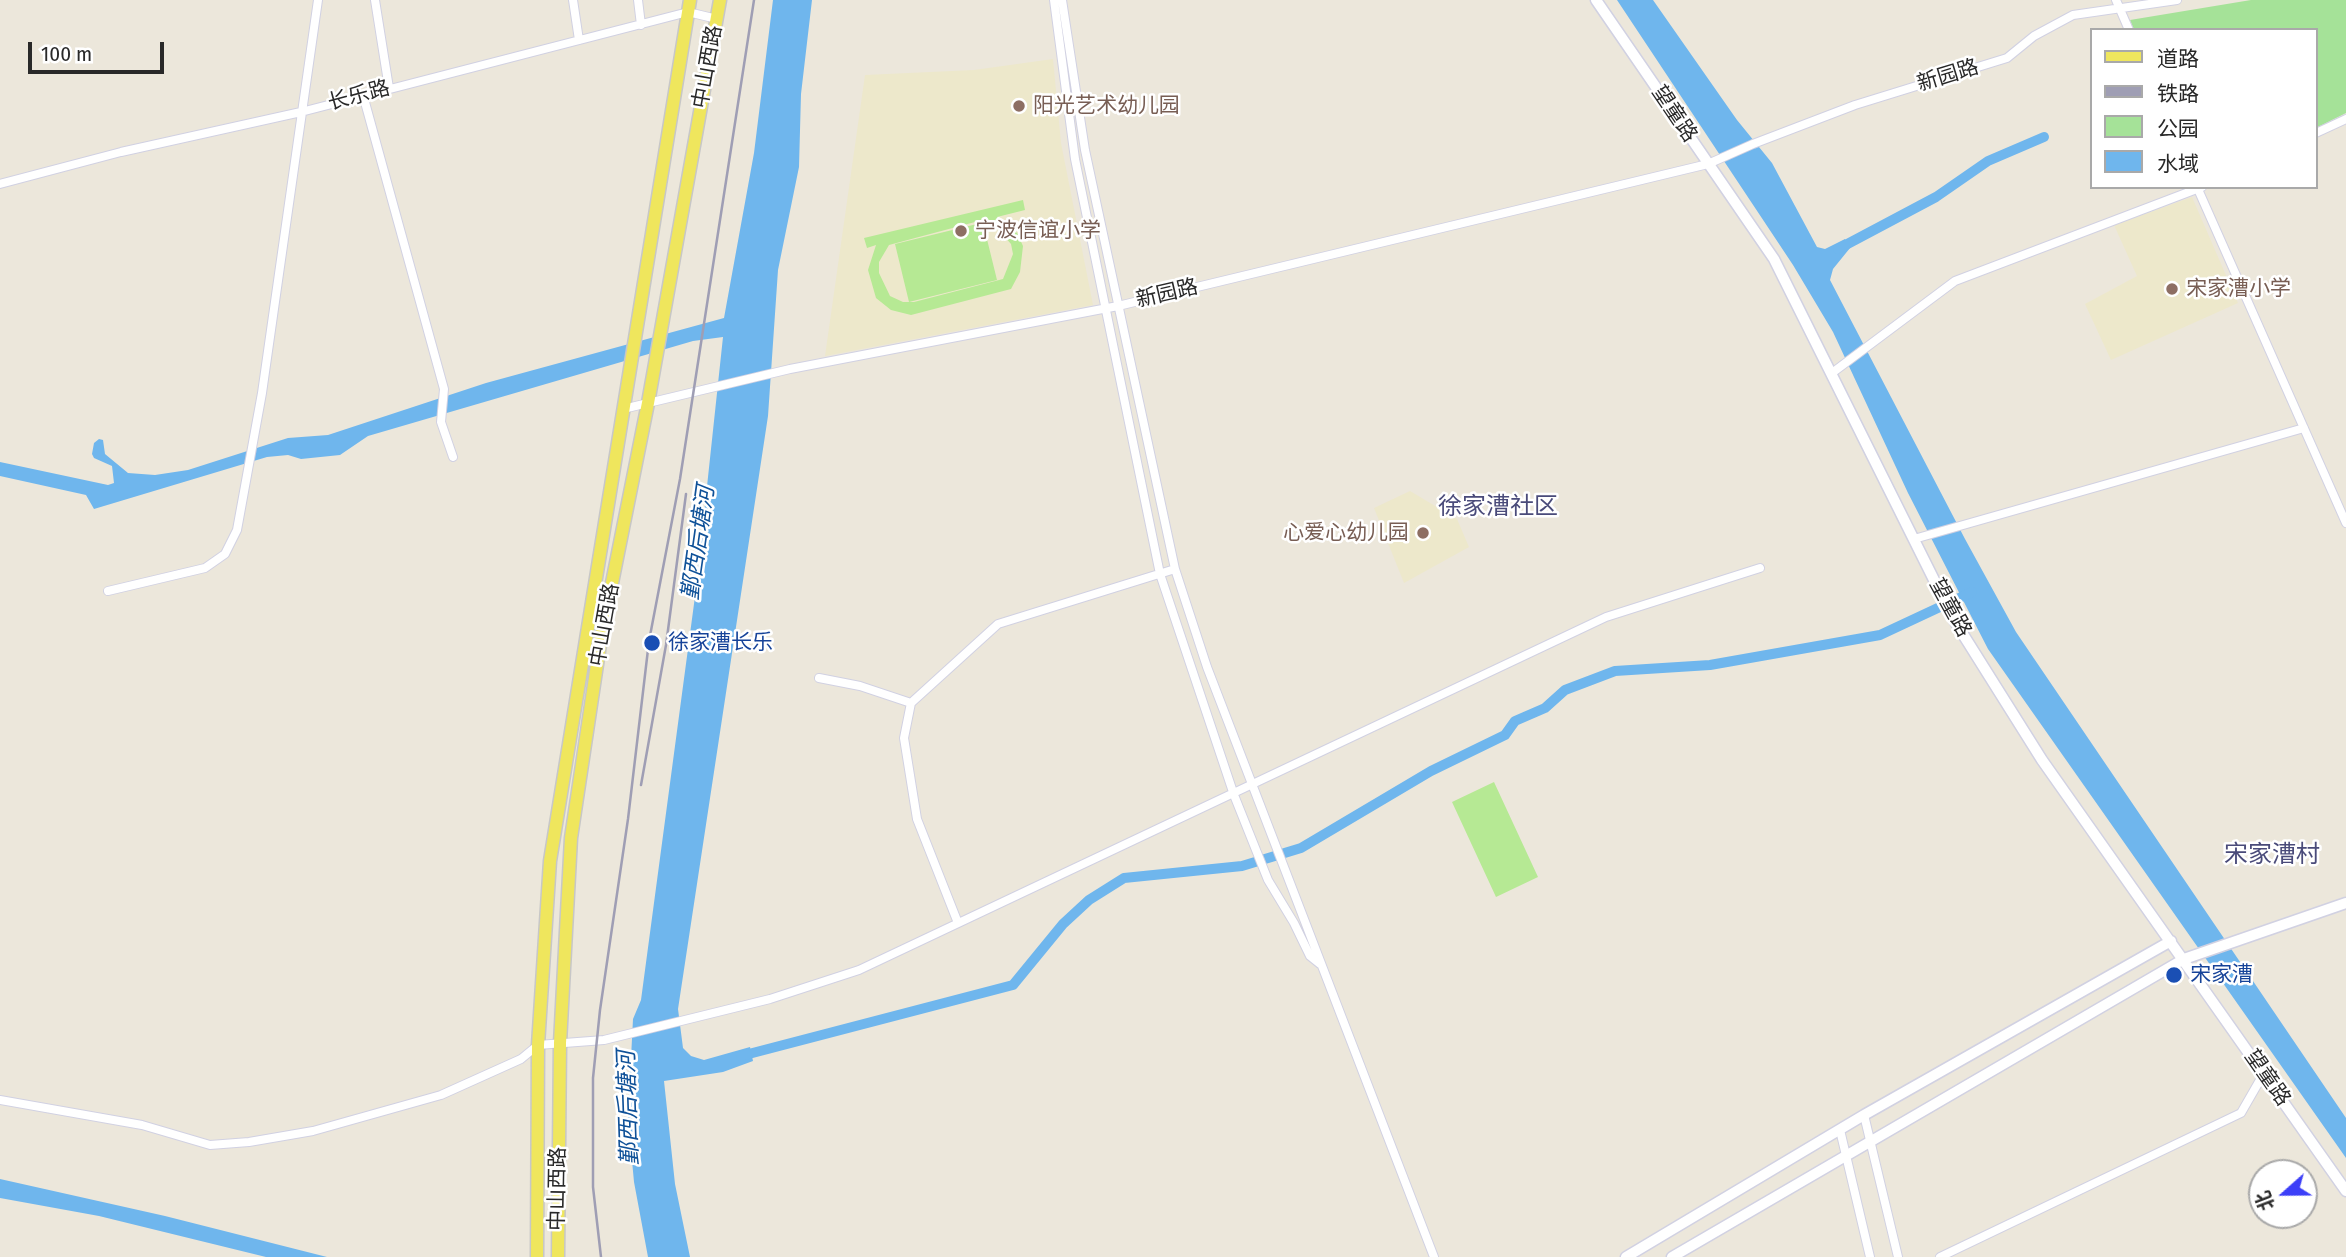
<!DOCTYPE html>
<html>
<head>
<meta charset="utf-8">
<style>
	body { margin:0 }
	#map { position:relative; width:2346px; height:1257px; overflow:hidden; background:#ece7db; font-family:"Fira Sans Condensed","Noto Sans SC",sans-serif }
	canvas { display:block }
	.legend { position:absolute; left:2090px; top:28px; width:228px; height:161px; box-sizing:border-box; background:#fff; border:2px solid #a9a9a9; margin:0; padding:9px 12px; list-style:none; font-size:21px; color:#292929 }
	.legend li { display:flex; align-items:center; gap:14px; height:35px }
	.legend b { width:35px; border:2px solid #a9a9a9 }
	.north { position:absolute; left:2248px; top:1159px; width:70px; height:70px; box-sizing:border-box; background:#fff; border:2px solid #a9a9a9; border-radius:50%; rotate:249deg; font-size:19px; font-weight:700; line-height:28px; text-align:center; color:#292929 }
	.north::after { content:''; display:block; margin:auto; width:24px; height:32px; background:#3c3ff8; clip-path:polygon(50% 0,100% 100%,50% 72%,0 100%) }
	.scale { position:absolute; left:28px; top:42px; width:136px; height:32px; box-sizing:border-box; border:4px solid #292929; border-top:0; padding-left:9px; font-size:21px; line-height:24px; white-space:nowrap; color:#292929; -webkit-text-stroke:5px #fff; paint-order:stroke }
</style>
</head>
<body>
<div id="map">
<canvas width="2346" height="1257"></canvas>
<ul class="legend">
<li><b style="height:9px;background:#efe65d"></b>道路</li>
<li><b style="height:9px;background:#9f9eb4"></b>铁路</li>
<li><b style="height:19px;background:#a5e298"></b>公园</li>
<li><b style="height:19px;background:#6fb6ed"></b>水域</li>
</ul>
<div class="north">北</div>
<div class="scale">100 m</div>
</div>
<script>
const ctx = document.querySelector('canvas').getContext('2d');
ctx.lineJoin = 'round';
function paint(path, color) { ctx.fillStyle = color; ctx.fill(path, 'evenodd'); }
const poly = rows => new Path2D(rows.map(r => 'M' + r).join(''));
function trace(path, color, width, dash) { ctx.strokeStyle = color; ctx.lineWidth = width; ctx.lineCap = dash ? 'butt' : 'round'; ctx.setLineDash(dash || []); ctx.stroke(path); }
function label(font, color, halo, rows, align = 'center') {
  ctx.font = font + ' "Fira Sans Condensed","Noto Sans SC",sans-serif'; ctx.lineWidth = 5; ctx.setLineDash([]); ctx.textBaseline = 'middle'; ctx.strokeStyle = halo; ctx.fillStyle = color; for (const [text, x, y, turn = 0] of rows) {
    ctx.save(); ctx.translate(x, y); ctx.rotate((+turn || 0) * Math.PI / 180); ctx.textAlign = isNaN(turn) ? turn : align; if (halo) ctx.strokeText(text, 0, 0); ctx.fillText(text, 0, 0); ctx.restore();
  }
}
const education = poly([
	[1053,59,1061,143,1093,305,825,356,865,75,974,70],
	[2192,197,2238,303,2111,360,2085,304,2137,276,2114,225],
	[1410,491,1457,519,1469,547,1404,583,1374,508]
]);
const green = poly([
	[2251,0,2346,0,2346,113,2316,128,2316,30,2134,30,2130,20]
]);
const pitch = poly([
	[1023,200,1025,210,997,217,1017,233,1023,246,1020,272,1011,289,911,315,891,310,876,298,868,270,876,245,867,248,864,238],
	[975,222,981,223,895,244,909,302,997,280,983,223,997,228,1011,244,1013,254,1003,279,914,302,903,302,890,296,879,273,879,262,889,245],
	[1494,782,1538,877,1496,897,1452,802]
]);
const water = poly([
	[773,0,812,0,801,94,799,167,778,270,768,416,678,1009,683,1048,691,1056,704,1060,750,1047,753,1061,723,1072,664,1081,675,1184,690,1257,648,1257,634,1182,628,1117,633,1019,641,1000,696,589,723,337,693,341,368,436,340,455,301,459,288,455,267,457,94,509,86,495,0,476,0,462,108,485,114,483,112,466,94,458,92,454,94,443,99,439,103,440,105,454,128,473,155,475,188,470,288,438,328,435,486,383,724,318,754,153],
	[1617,0,1653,0,1737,120,1772,163,1817,247,1825,249,1845,239,1850,248,1833,269,1830,280,1965,539,2016,632,2346,1118,2346,1158,1988,649,1908,493,1833,332,1793,265],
	[0,1179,165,1216,327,1257,266,1257,99,1216,0,1198]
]);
const canal = poly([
	[1838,249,1936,197,1988,161,2044,137],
	[741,1056,1013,985,1063,924,1089,900,1124,878,1242,866,1301,848,1431,771,1505,735,1515,721,1545,708,1565,690,1615,671,1710,665,1880,635,1972,592]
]);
const street = poly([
	[375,0,389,88],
	[573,0,579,40],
	[638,0,641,25],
	[1054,0,1075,159,1160,574,1234,795,1268,880,1294,923,1310,956,1320,964],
	[1062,0,1085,150,1175,569,1207,667,1434,1257],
	[2116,0,2129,30],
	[363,95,444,389,441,422,453,457],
	[2316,133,2346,119],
	[0,184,121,152,301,112,688,12,717,19],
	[2197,187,2346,523],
	[1832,373,1955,281,2202,187],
	[623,409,790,369,1118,306,1708,164,1753,144,1855,105,2007,58,2034,36,2073,15,2177,0],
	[1914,539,2304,428],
	[108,591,205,568,225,554,237,530,262,393,318,0],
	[819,678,860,686,911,703],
	[958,923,917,819,904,738,911,703,998,624,1175,569],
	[0,1100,142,1125,210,1145,249,1142,313,1131,441,1095,521,1059,538,1045,604,1040,770,999,859,970,1606,617,1760,568],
	[1864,1115,1898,1257],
	[1840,1130,1870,1257],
	[1940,1257,2241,1113,2264,1073]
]);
const secondary = poly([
	[1596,0,1774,259,1954,620,2042,760,2346,1191],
	[1626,1257,1864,1115,2171,941],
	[1672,1257,2184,959,2346,903]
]);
const primary = poly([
	[537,1257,538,1045,550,861,690,0],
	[558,1257,560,1043,571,838,601,638,648,403,720,0]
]);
const rail = poly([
	[641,785,666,645,686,494],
	[601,1257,593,1187,593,1078,600,1010,628,819,649,641,680,479,754,0]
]);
const markers = [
	[1019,106,7,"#8d6e63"],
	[961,231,7,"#8d6e63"],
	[2172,289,7,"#8d6e63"],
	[1423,533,7,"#8d6e63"],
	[652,643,9,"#1a4fb4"],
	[2174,975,9,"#1a4fb4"]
];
const streetNames = [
	["中山西路",708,67,-80],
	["新园路",1948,76,-17],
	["长乐路",359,96,-15],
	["望童路",1674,114,56],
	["新园路",1167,294,-13],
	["望童路",1950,608,61],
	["中山西路",605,625,-80],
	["望童路",2267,1078,55],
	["中山西路",558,1189,-89]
];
const educationNames = [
	["阳光艺术幼儿园",1033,106],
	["宁波信谊小学",975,231],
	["宋家漕小学",2186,289],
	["心爱心幼儿园",1409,533,"right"]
];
const transitNames = [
	["徐家漕长乐",668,643],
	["宋家漕",2190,975]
];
const waterNames = [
	["鄞西后塘河",699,543,-82],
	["鄞西后塘河",629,1108,-92]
];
const quarterNames = [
	["徐家漕社区",1498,507],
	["宋家漕村",2272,855]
];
paint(education, '#ede8cb');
paint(green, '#a5e298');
paint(pitch, '#b6e994');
paint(water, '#6fb6ed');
trace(canal, '#6fb6ed', 10);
trace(street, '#d1d1e2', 10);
trace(secondary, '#d1d1e2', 13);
trace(primary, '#c7c7c7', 15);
trace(street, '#fff', 8);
trace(secondary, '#fff', 10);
trace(primary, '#efe65d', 12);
trace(rail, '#9f9eb4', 2.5);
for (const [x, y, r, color] of markers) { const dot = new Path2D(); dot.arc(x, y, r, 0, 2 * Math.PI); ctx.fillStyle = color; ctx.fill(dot); trace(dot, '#fff', 2.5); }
label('21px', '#292929', '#fff', streetNames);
label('21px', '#785e54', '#fff', educationNames, 'left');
label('21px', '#164399', '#fff', transitNames, 'left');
label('italic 23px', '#0f5198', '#fff', waterNames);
label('24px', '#4a4b7a', '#fff', quarterNames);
</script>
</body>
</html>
